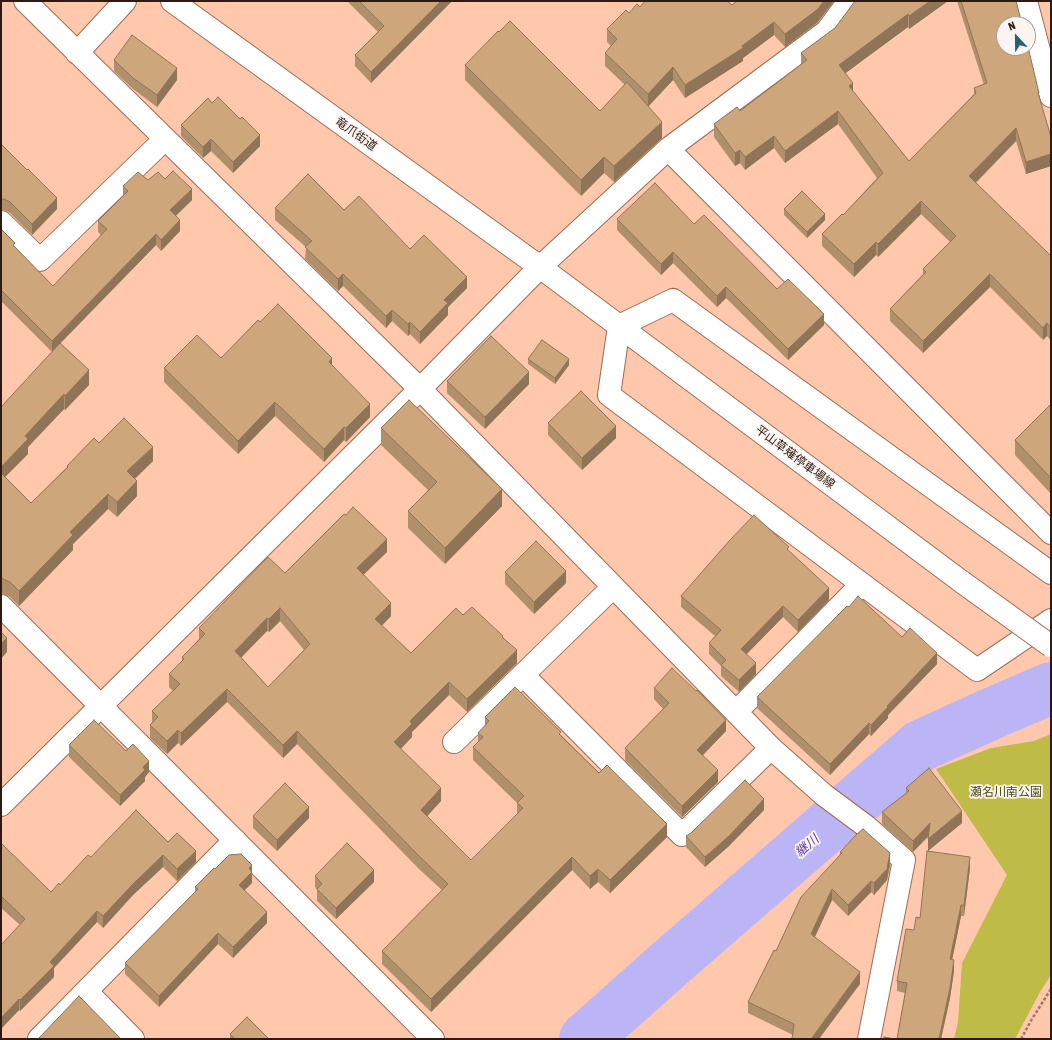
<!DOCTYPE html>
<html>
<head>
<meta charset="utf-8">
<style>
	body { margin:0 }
	#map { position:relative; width:1052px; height:1040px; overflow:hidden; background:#ffc8ac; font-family:"Asap Condensed",sans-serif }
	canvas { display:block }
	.frame { position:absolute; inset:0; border:2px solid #2e1a10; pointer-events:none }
	.north { position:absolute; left:996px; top:16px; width:40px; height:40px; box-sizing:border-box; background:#fbf5f2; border:1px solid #a99d98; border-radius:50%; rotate:338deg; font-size:11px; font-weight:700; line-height:16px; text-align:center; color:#2e1a10 }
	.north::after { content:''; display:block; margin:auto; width:14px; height:18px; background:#256179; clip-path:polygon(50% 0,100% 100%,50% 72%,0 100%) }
</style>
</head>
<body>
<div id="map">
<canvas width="1052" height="1040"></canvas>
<div class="frame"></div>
<div class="north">N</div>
</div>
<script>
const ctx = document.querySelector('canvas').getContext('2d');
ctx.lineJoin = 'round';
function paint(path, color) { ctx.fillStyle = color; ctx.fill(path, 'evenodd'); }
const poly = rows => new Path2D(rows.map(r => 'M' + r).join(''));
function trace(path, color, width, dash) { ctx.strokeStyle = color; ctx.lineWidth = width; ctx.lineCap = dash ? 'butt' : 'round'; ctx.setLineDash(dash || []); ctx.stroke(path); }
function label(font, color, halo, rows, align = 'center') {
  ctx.font = font + ' "Asap Condensed","Noto Sans JP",sans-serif'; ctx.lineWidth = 3.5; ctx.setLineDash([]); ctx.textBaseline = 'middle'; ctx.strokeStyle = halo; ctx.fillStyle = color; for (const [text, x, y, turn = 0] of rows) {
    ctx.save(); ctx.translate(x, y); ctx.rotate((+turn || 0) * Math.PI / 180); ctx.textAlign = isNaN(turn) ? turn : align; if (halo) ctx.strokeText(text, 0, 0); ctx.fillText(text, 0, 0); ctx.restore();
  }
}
const green = poly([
	[1051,734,1051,975,1040,992,1015,1039,954,1039,958,1022,962,963,1007,875,936,769,991,748,1034,741]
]);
const river = poly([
	[585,1039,667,966,920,746,993,713,1051,688]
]);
const path = poly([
	[1021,1039,1032,1019,1051,989]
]);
const street = poly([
	[25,1,420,389,771,748,824,795,867,827,904,860,869,1039],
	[1026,1,1051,96],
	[77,53,125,1],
	[668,149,1051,533],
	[1,222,40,260,165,139],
	[1051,573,673,300,619,326,609,395,977,670,1051,620],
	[1,606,433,1039],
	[523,675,682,835,771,748],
	[736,712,862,584],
	[454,742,613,587],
	[1,805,420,389,540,267,668,149,827,31,849,1],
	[86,991,133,1039],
	[39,1039,235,840]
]);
const secondary = poly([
	[172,1,540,267,962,582]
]);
const secondaryBridge = poly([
	[962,582,1051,646]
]);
const wall = poly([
	[347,1,452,1,371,83,355,66,355,55,378,32],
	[948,1,909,29,908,27,845,73,853,91,909,161,974,94,974,88,984,85,957,1,1016,1,1039,98,1051,137,1051,166,1026,174,1016,141,976,183,1051,256,1051,341,1047,336,1043,340,990,287,923,353,890,321,890,309,923,274,923,269,950,242,921,214,878,257,876,255,854,277,822,246,822,234,843,215,877,178,838,124,785,163,774,148,745,170,740,163,735,166,714,137,714,124,740,111,801,64,801,53,835,28],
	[732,5,818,22,785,47,774,35,743,58,743,61,685,98,673,80,648,106,662,138,614,182,604,173,581,196,465,80,465,65,600,111,625,85,605,66,605,53,611,46,607,42,607,29,629,13,640,7],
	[114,60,177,80,157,107,133,89,114,71],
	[212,103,260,146,233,173,211,151,203,158,181,136,181,125],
	[1,144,57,209,32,235,10,213,4,210,1,210],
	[165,179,192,200,176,216,180,231,161,251,156,245,60,343,89,385,65,410,64,409,28,447,28,454,5,477,31,503,67,467,67,466,99,443,153,461,135,479,137,496,117,517,108,509,73,544,73,550,19,606,10,597,3,594,1,592,1,407,52,352,1,301,1,229,15,248,53,286,101,235,98,232,98,221,123,197,123,186,148,180],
	[275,208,344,210,410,249,467,288,448,307,448,315,420,344,410,334,408,336,392,321,386,328,343,286,338,291,305,259,306,247,275,220],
	[784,209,825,220,807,238,784,215],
	[617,219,694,224,824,325,788,360,726,298,717,307,673,263,661,275,617,230],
	[260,322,332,365,370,417,346,442,344,440,324,462,275,416,238,454,164,382,164,368,221,358],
	[528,359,569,365,555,384,528,364],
	[447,381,529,384,485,429,447,393],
	[1051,404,1051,494,1015,455,1015,440],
	[548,423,616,438,582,470,548,435],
	[381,428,502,506,445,564,408,528,408,511,428,490,381,445],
	[789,551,829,600,798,632,783,617,746,654,756,674,739,692,721,676,721,666,709,654,709,643,715,636,681,607,681,596],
	[387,552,363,575,391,616,382,626,411,653,463,615,503,637,517,663,467,712,449,695,412,732,412,737,401,749,441,801,427,816,471,860,517,814,517,803,473,760,473,747,478,742,478,733,485,726,485,717,561,735,599,773,667,837,610,893,598,882,590,889,572,870,431,1012,382,964,382,951,442,890,419,869,297,744,283,758,227,702,181,746,178,743,167,754,150,738,150,725,152,723,152,711,173,691,169,687,169,674,182,661,182,657,199,639,199,628,285,573],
	[280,621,304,650,268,687,241,657,267,631,269,632],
	[505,572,566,583,534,614,505,584],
	[849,607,902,637,937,664,888,715,888,718,871,736,869,734,830,775,757,708,757,697],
	[654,688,726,731,703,755,718,782,682,817,625,760,625,748,663,709,654,699],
	[69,745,126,751,149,772,145,777,145,781,120,806,69,757],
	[906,788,962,823,928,851,929,836,913,852,882,824,882,812,906,793],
	[764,810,729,846,705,867,686,847,686,836],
	[253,816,309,818,277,851,253,828],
	[168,842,196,862,177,881,163,867,133,895,103,928,97,922,54,968,54,977,20,1011,19,1010,1,1029,20,925,1,908,1,843,51,892,60,885,91,857],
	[840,852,890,865,887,880,874,895,871,892,848,916,832,900,815,937,860,984,793,1035,748,1013,748,1002,776,951,840,854],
	[970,868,964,916,961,916,952,960,954,971,950,998,941,1039,897,1039,905,993,897,991,897,981,920,918],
	[215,869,252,876,252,883,244,890,267,923,233,958,218,944,159,1007,125,974,125,963,195,892,195,887],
	[315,876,374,882,336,919,317,901,317,890,315,887],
	[230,1034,269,1039,230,1039]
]);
const shadedWall = poly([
	[441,1,452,1,371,83,371,72],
	[824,1,834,1,818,22,785,47,785,34],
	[930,1,948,1,909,29,909,16],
	[908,14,908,27,839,78,839,65],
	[774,22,774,35,743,58,743,61,685,98,685,85,742,46],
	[673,67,673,80,648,107,648,94],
	[177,68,177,80,157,107,157,95],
	[853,83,853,95,849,86],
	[838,111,838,124,785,163,785,151],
	[662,122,662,138,614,182,614,166],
	[1016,128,1016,141,969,189,969,176],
	[260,135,260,146,233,173,233,162],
	[774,136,774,148,745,170,745,157],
	[211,139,211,151,203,158,203,147],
	[740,150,740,163,735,166,735,153],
	[1051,154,1051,166,1026,174,1026,162],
	[604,157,604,173,581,196,581,180],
	[192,189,192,200,170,221,170,210],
	[57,198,57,209,32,235,32,224],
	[921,201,921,214,878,257,878,244],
	[825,214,825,220,807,238,807,232],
	[180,220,180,231,161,251,161,240],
	[156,234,156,245,52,352,52,341],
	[876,242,876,255,854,277,854,264],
	[673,252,673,263,661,275,661,264],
	[343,274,343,286,338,291,338,279],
	[990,274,990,287,923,353,923,341],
	[467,277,467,288,448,307,448,315,420,344,420,332,444,300],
	[726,287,726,298,717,307,717,296],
	[392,310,392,321,386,328,386,316],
	[824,314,824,325,788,360,788,349],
	[410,322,410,334,408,336,408,324],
	[1047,323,1047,336,1043,340,1043,328],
	[332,358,332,371,329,362],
	[569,359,569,365,555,384,555,378],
	[89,370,89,385,65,410,65,396],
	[529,372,529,384,485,429,485,417],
	[64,394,64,409,28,447,28,454,1,481,1,467,25,436],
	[275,402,275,416,238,454,238,441],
	[370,404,370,417,346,442,346,428],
	[616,426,616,438,582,470,582,458],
	[344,427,344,440,324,462,324,449],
	[153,447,153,461,127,486,127,471],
	[137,481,137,496,117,517,117,502],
	[502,489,502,506,445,564,445,548],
	[108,494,108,509,73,544,73,550,19,606,19,591,70,532],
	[387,539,387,552,357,581,357,568],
	[566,571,566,583,534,614,534,602],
	[829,588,829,600,798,632,798,620],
	[391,603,391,616,375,632,375,619],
	[783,606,783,617,741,660,741,649],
	[280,608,280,621,269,632,269,619],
	[267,618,267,631,235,664,235,651],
	[7,638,7,652,1,659,1,644],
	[517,650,517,663,467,712,467,699],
	[937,653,937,664,888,715,888,718,871,736,871,725,887,706],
	[756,663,756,674,739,692,739,680],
	[449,682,449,695,412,732,412,737,394,755,394,742,410,721],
	[227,689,227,702,181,746,181,733],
	[726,720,726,731,697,761,697,750],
	[869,723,869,734,830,775,830,764],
	[178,730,178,743,167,754,167,741],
	[297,731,297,744,283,758,283,745],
	[149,761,149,772,145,777,145,781,120,806,120,795,143,767],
	[718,770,718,782,682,817,682,806],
	[441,788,441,801,421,823,421,810],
	[764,799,764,810,729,846,705,867,705,857],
	[309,807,309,818,277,851,277,840],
	[962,811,962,823,928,851,928,839],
	[930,823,930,834,913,852,913,841],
	[667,824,667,837,610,893,610,880],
	[196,851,196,862,177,881,177,869],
	[890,853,890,865,887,880,874,895,874,883],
	[163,855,163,867,133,895,103,928,103,916,133,884],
	[572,857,572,870,431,1012,431,999],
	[970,857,970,868,964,916,964,905],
	[252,865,252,883,239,896,239,885,249,868],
	[598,869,598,882,590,889,590,876],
	[374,870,374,882,336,919,336,908],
	[871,881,871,892,848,916,848,905],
	[832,889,832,900,811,945,811,934],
	[961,905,961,916,950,970,950,959],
	[97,911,97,922,54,968,54,977,20,1011,20,1000,50,962],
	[267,912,267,923,233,958,233,947],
	[218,933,218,944,159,1007,159,996],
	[954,960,954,971,950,998,941,1039,939,1039],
	[860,972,860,984,819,1039,811,1039],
	[19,999,19,1010,1,1029,1,1018]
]);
const building = poly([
	[359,1,441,1,371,72,355,55,384,26,359,1],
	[645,1,727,1,732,5,737,1,824,1,818,9,785,34,774,22,742,46,743,48,685,85,673,67,648,94,605,53,617,39,607,29,626,10,629,13,637,4,640,7,645,1],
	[855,1,930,1,909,16,908,14,839,65,853,83,849,86,909,161,976,93,974,88,987,83,961,1,1016,1,1022,24,1004,24,1004,48,1028,48,1028,47,1039,93,1038,93,1051,137,1051,154,1026,162,1016,128,969,176,1051,256,1051,328,1047,323,1043,328,990,274,923,341,890,309,926,272,923,269,956,236,921,201,878,244,876,242,854,264,822,234,842,214,843,215,883,173,838,111,785,151,774,136,745,157,740,150,735,153,714,124,737,107,740,111,807,60,801,53,835,28,855,1],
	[510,21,600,111,627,82,662,122,614,166,604,157,581,180,465,65,498,31,499,32,510,21],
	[132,35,177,68,157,95,133,78,114,60,132,35],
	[218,97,240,119,242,117,260,135,233,162,211,139,203,147,181,125,208,98,212,103,218,97],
	[1,144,27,170,28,169,57,198,32,224,10,202,4,199,1,199,1,144],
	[173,171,192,189,170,210,180,220,161,240,156,234,52,341,1,290,1,229,15,243,13,245,53,286,107,229,98,221,128,191,123,186,138,172,148,180,158,172,165,179,173,171],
	[308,174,344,210,359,196,410,249,424,235,467,277,444,300,448,303,420,332,410,322,408,324,392,310,386,316,343,274,338,279,305,247,312,241,275,208,308,174],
	[655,183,694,224,704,215,777,289,788,279,824,314,788,349,726,287,717,296,673,252,661,264,617,219,655,183],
	[802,191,825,214,807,232,784,209,802,191],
	[278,304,332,358,329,362,370,404,346,428,344,427,324,449,275,402,238,441,164,368,197,335,221,358,258,320,260,322,278,304],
	[491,336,529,372,485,417,447,381,491,336],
	[542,340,569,359,555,378,528,359,542,340],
	[60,343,89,370,65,396,64,394,25,436,28,439,1,467,1,407,60,343],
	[581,391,616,426,582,458,548,423,581,391],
	[409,400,502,489,445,548,408,511,437,482,381,428,409,400],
	[1051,404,1051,478,1015,440,1051,404],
	[124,418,153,447,127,471,137,481,117,502,108,494,70,532,73,535,19,591,10,582,3,579,1,577,1,535,2,534,1,533,1,473,31,503,68,467,67,466,94,438,99,443,124,418],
	[353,507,387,539,357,568,391,603,375,619,411,653,456,608,463,615,472,607,503,636,502,637,517,650,467,699,449,682,410,721,412,724,394,742,441,788,421,810,471,860,523,808,517,803,524,796,473,747,483,737,478,733,489,721,485,717,515,687,561,732,559,734,599,773,607,765,667,824,610,880,598,869,590,876,572,857,431,999,382,951,448,884,419,856,297,731,283,745,227,689,181,733,178,730,167,741,150,725,158,717,152,711,180,684,169,674,184,659,182,657,205,634,199,628,268,557,285,573,344,514,346,515,353,507],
	[280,608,310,644,268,687,235,651,267,618,269,619,280,608],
	[754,515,789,547,787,549,829,588,798,620,783,606,741,649,756,663,739,680,721,665,726,660,709,643,721,630,681,596,729,541,754,515],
	[536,541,566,571,534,602,505,572,536,541],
	[858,596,902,637,910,628,937,653,887,706,888,707,871,725,869,723,830,764,757,697,847,606,849,607,858,596],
	[1,632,7,638,1,644,1,632],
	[672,668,696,691,697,690,726,720,697,750,718,770,682,806,625,748,669,703,654,688,672,668],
	[94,720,126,751,133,744,149,761,143,767,145,770,120,795,69,745,94,720],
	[929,768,962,811,928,839,930,823,913,841,882,812,909,791,906,788,929,768],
	[745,780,764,799,729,836,705,857,686,836,691,833,745,780],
	[285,783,309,807,277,840,253,816,285,783],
	[136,810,168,842,177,833,196,851,177,869,163,855,133,884,103,916,97,911,50,962,54,966,20,1000,19,999,1,1018,1,945,25,919,1,896,1,843,51,892,59,883,60,885,88,855,91,857,136,810],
	[863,829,890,853,887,869,874,883,871,881,848,905,832,889,811,934,860,972,811,1039,792,1039,794,1024,748,1002,774,950,776,951,801,897,842,853,840,852,857,834,863,829],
	[347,843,374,870,336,908,317,889,322,884,315,876,347,843],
	[927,851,970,857,964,905,961,905,950,959,954,960,950,988,939,1039,897,1039,907,983,897,981,906,929,914,930,916,917,920,918,927,851],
	[241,854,252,865,249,868,252,872,239,885,267,912,233,947,218,933,159,996,125,963,198,889,195,887,214,868,215,869,229,855,241,854],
	[79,996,121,1039,38,1039,79,996],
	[247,1017,269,1039,235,1039,230,1034,247,1017],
	[884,1037,895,1039,884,1039,884,1037]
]);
const streetNames = [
	["竜爪街道",356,134,36],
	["平山草薙停車場線",795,457,37]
];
const parkNames = [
	["瀬名川南公園",1006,792]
];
const waterNames = [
	["継川",807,846,-41]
];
paint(green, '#bebb46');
trace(river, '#bbb5f6', 52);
trace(street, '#9e6c53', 24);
trace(secondary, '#9e6c53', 24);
trace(path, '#9e7764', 2.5, [3, 2]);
trace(street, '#fff', 22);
trace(secondary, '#fff', 22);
trace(secondaryBridge, '#9e6c53', 24, []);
trace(secondaryBridge, '#fff', 22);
paint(wall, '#b08f6b');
paint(shadedWall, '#907457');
paint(building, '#cda67c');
trace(building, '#907457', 1);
label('12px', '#2e1a10', '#fbf5f2', streetNames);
label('12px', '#494812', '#fbf5f2', parkNames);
label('italic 13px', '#583bb5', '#fbf5f2', waterNames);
</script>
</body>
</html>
